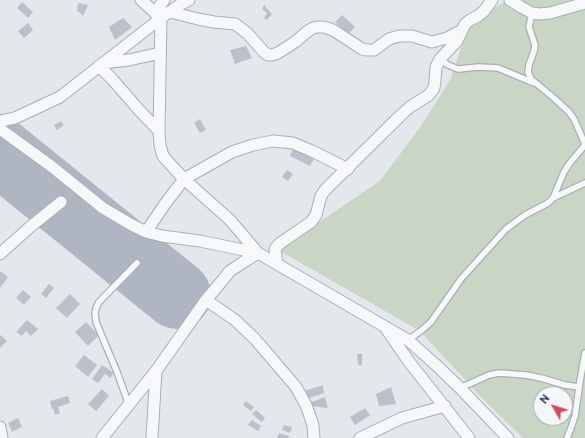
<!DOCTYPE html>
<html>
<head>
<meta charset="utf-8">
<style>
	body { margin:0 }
	#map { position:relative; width:585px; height:438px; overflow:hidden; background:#e4e7ec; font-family:Ubuntu,sans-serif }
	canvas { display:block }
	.north { position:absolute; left:533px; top:386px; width:40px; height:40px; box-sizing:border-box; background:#f4f6f9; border:1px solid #a4a8b1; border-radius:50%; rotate:309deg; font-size:11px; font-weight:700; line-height:16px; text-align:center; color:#2b3445 }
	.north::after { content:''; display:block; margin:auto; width:14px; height:18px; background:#d1495b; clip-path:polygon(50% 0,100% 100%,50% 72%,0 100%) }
</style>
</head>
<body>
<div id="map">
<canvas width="585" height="438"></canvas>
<div class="north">N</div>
</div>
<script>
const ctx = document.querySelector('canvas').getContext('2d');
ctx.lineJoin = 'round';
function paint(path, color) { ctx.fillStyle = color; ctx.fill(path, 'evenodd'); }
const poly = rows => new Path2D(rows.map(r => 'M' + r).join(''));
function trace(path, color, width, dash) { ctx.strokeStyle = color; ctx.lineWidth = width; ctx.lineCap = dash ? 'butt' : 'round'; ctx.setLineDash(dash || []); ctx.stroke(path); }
const built = poly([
	[0,144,197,303,182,319,0,172]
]);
const green = poly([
	[507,0,585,0,585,438,523,438,479,395,420,331,278,250,380,181,421,126,450,80,469,25],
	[541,394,565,394,565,418,541,418]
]);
const runway = poly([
	[0,152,177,295]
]);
const building = poly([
	[22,2,33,12,28,18,17,8],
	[78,3,88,5,83,16,77,10],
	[264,5,272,14,267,20,264,18,267,13,262,9],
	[342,15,355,27,348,34,335,22],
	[123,18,132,27,115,40,109,27],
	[28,23,33,30,24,38,18,31],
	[246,46,252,58,235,64,230,50],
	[200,119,206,130,200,133,194,123],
	[61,121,64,125,57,130,54,125],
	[293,149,314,159,310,166,290,156],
	[287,170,293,174,288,181,282,177],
	[0,271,8,277,0,288],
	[49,284,54,288,46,298,41,294],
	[23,290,31,297,24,305,16,298],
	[70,294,80,304,67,318,56,308],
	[27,320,38,329,31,336,26,331,22,336,16,332],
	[86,322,99,335,88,346,75,332],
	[1,335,7,341,0,348,0,336],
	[357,354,362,354,362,365,358,365],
	[84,355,97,365,88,377,75,366],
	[102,365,114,373,110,378,105,374,98,383,92,379],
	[323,385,324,393,309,398,305,391],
	[391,387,396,404,379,406,376,394],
	[102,389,109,396,96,411,88,404],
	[68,396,70,403,58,407,60,413,55,415,53,408,52,409,50,401],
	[325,397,328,408,311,406,309,403],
	[246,401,254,407,251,411,243,405],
	[365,408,370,415,355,425,350,417],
	[256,410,265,418,262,422,252,414],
	[18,418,22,427,12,432,8,423],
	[252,420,261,426,258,431,248,425],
	[284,425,292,427,290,433,282,430],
	[279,433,289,436,288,438,277,438]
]);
const lane = poly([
	[532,13,529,27,535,45,534,51,529,65,528,72,531,79,537,84,554,98,569,112,574,119,585,144],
	[440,59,448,65,458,69,479,67,498,68,534,83],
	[553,198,585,183],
	[408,340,422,330,431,322,461,279,506,229,525,215,548,203,553,198,564,172,569,164,585,145],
	[460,388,489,375,499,373,526,375,541,378,565,385,579,387],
	[129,405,117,372,96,322,95,314,96,308,99,302,137,263],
	[567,438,571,428,575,416,580,381,585,353]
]);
const street = poly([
	[510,0,521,7,532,13,539,14,550,13,585,3],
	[170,12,198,19,214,22,235,24,247,33,264,52,268,55,272,55,278,53,295,42,308,31,313,28,317,27,324,27,333,30,362,49,367,50,374,50,389,39,399,36,412,36,432,42,447,38,462,30],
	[155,13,164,0],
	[103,63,129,60,160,53],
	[99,66,113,80,139,110,159,131],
	[0,121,15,118,60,97,161,18,181,4,189,0],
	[0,129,51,166,103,208,130,224,146,232,162,236,200,241,258,253,408,340,435,364,460,388,508,438],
	[146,232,165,204,184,179,232,152,253,145,273,141,293,143,312,151,348,169],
	[0,254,30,227,61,202],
	[277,264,275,249,279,244,311,222,316,215,321,196,325,190,401,115,410,107,429,95,434,88,435,80,436,67,440,59,457,41,465,24,470,20,478,16,484,11,492,0],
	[206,300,235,320,255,339,296,387,306,405,313,425,314,438],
	[387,330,410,363,469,438],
	[0,427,2,438],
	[102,438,156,371,206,300,221,282,230,271,242,263,258,253,230,220,184,179,171,165,163,156,160,145,159,131,161,18,141,0],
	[152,438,156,371],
	[360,438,402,418,445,406]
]);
paint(built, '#d2d6de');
paint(green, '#c9d6c5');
trace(runway, '#b0b6c1', 68);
paint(building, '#bbc0ca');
trace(lane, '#a9aeb7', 8);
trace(street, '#a9aeb7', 13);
trace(lane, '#f7f8fa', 5.5);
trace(street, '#f7f8fa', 11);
</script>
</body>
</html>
